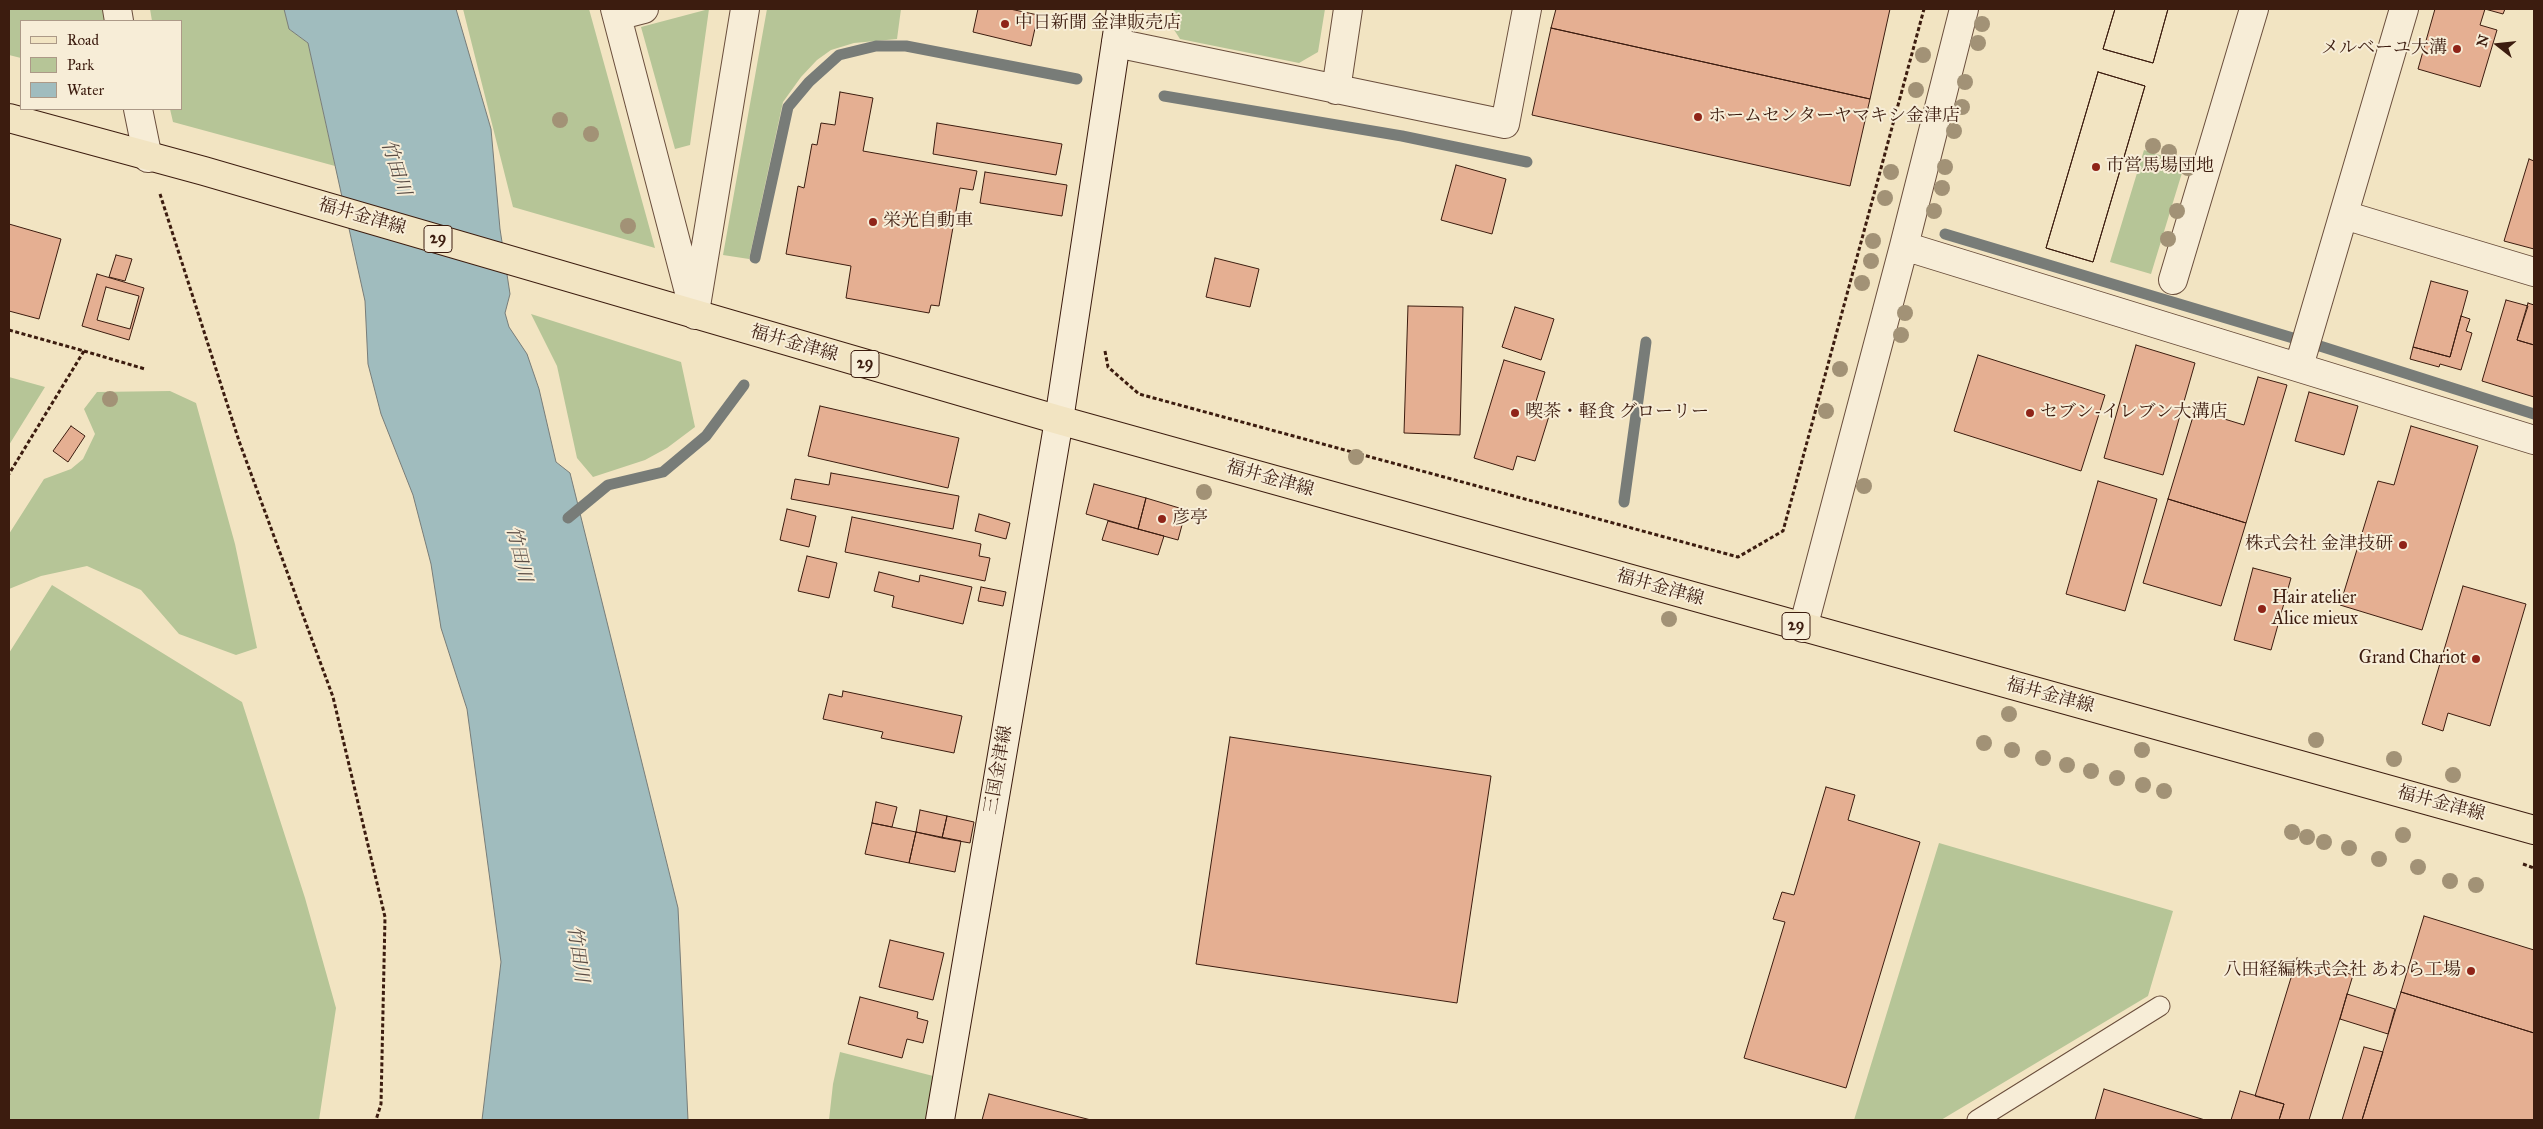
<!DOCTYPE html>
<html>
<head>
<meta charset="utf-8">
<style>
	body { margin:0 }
	#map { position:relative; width:2543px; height:1129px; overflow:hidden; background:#f2e4c2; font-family:"IM FELL Great Primer",serif }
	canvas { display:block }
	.frame { position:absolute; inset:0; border:10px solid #3c1c0f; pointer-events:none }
	.legend { position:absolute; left:20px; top:20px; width:162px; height:90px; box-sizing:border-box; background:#f7edd7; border:1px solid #ac9987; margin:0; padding:6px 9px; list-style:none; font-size:15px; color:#3c1c0f }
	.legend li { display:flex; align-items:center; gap:10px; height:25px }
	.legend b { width:25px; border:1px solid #ac9987 }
	.north { position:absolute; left:2473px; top:20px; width:50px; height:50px; -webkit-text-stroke:4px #f7edd7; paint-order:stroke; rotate:286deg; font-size:14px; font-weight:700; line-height:20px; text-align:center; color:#3c1c0f }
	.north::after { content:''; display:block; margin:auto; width:18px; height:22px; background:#3c1c0f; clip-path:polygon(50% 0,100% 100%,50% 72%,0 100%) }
</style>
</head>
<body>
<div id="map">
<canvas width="2543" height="1129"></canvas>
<div class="frame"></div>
<ul class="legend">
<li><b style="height:6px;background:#f2e4c2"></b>Road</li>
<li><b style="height:14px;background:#b6c597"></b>Park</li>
<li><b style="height:14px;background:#a0bcbe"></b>Water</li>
</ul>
<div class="north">N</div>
</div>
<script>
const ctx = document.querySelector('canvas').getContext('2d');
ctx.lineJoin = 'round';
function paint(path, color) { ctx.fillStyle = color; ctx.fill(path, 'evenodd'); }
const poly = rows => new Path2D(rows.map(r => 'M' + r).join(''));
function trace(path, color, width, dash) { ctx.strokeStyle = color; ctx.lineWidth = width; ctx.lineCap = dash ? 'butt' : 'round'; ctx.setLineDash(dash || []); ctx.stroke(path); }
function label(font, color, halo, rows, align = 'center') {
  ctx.font = font + ' "IM FELL Great Primer","Noto Serif JP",serif'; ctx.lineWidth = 4; ctx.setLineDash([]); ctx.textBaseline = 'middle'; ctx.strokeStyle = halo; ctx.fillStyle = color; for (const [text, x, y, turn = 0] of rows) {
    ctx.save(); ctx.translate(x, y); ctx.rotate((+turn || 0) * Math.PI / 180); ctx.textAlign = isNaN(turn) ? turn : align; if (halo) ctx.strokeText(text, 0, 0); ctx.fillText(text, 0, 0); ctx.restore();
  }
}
const green = poly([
	[9,9,106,9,108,21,21,21,21,58,9,55],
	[150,9,284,9,289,29,308,43,335,166,173,122,170,109,181,109,181,21,152,21],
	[463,9,589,9,655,248,513,207],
	[709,9,690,145,675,149,641,27],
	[767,9,901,9,897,39,854,43,831,50,817,60,801,77,783,102,749,259,723,255],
	[1174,9,1325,9,1318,52,1299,63,1180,39,1171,25],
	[2144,150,2185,163,2151,274,2110,262],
	[531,314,681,362,695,427,667,448,645,460,593,477,577,458,557,366],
	[9,377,45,387,9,445],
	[170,391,196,403,235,544,257,648,236,655,179,634,141,590,87,566,41,576,9,589,9,534,44,479,71,469,83,459,95,434,84,409,97,392],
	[52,585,242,702,305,898,336,1008,319,1120,9,1120,9,653],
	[1939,843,2173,911,2148,996,1941,1120,1854,1120],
	[840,1052,937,1077,925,1120,829,1120,833,1084]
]);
const water = poly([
	[284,9,456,9,491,129,500,229,510,294,505,313,509,327,527,354,539,389,556,462,570,473,678,908,688,1120,482,1120,501,962,467,709,441,628,431,564,413,495,381,414,368,364,365,301,308,43,289,29,284,9]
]);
const stream = poly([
	[1164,96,1402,136,1527,162],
	[1945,234,2323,347,2534,414],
	[755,258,788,107,809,82,839,55,876,46,906,46,1077,79],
	[1624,502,1646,342],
	[568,518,608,485,663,472,706,436,744,385]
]);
const building = poly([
	[978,9,1010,9,1038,15,1031,46,973,32,978,9],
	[1556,9,1890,9,1870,99,1551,28,1556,9],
	[2115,9,2168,9,2153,63,2103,49,2115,9],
	[2115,9,2168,9,2153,63,2103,49,2115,9],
	[2435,9,2505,9,2503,14,2485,9,2480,25,2497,30,2480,87,2418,69,2435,9],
	[1551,28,1870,99,1850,186,1532,115,1551,28],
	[2098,72,2145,86,2093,262,2046,248,2098,72],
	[2098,72,2145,86,2093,262,2046,248,2098,72],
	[840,92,873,98,863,151,977,171,973,190,960,188,939,306,931,305,929,313,846,298,851,266,786,254,798,186,804,188,812,144,817,145,821,123,835,125,840,92],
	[937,123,1062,144,1056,175,933,154,937,123],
	[2529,159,2534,161,2534,249,2504,241,2529,159],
	[1456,165,1506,179,1492,234,1441,220,1456,165],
	[985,172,1067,185,1062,216,980,203,985,172],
	[9,224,61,239,39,319,9,311,9,224],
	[116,255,132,259,125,281,109,277,116,255],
	[1215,258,1259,269,1250,307,1206,297,1215,258],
	[97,274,144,288,129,340,82,326,97,274],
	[2431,281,2468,291,2450,357,2413,347,2431,281],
	[106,287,139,296,130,329,97,320,106,287],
	[2506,300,2528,306,2517,340,2534,345,2534,397,2482,381,2506,300],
	[2528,303,2534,305,2534,345,2517,340,2528,303],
	[1408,306,1463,307,1460,435,1404,433,1408,306],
	[1515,307,1554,319,1541,360,1502,347,1515,307],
	[2461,316,2470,319,2466,331,2472,333,2461,370,2440,364,2439,367,2410,359,2413,347,2450,357,2461,316],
	[2136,345,2195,363,2163,475,2104,458,2136,345],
	[1978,355,2105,395,2081,471,1954,431,1978,355],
	[1504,360,1545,372,1533,411,1549,416,1535,461,1517,456,1513,470,1474,458,1504,360],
	[2258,377,2287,385,2246,523,2168,499,2195,410,2244,425,2258,377],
	[2309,392,2358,406,2344,455,2295,441,2309,392],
	[820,406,959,438,948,488,808,456,820,406],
	[71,426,85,436,68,462,53,451,71,426],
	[2411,426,2478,446,2422,630,2340,605,2378,481,2394,485,2411,426],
	[831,473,959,496,953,529,791,499,795,479,829,485,831,473],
	[2098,481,2157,499,2125,611,2066,594,2098,481],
	[1094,484,1146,498,1138,529,1086,514,1094,484],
	[1146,498,1186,510,1178,540,1138,529,1146,498],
	[2168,499,2246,523,2221,606,2143,583,2168,499],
	[787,509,816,516,809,547,780,540,787,509],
	[979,514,1010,523,1006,539,975,531,979,514],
	[852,517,981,544,979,556,990,558,985,581,845,552,852,517],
	[1108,521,1164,536,1158,555,1102,540,1108,521],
	[807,556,837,563,829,598,798,591,807,556],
	[2253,568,2291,578,2271,650,2234,640,2253,568],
	[879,572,919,582,920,575,972,587,963,624,892,607,894,596,874,591,879,572],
	[2463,586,2526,604,2490,726,2448,713,2443,731,2422,724,2463,586],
	[981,587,1006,592,1003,606,978,601,981,587],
	[843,691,962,716,954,753,881,738,883,732,823,719,829,694,842,697,843,691],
	[1230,737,1491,776,1457,1003,1196,964,1230,737],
	[1826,787,1855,795,1848,820,1920,842,1846,1088,1744,1058,1785,922,1773,919,1782,892,1794,895,1826,787],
	[876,802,897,807,892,827,872,823,876,802],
	[920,810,947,816,942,838,916,832,920,810],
	[947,816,974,822,970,843,942,838,947,816],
	[872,823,916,832,909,863,865,854,872,823],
	[916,832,961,841,955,872,909,863,916,832],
	[2424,916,2534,950,2534,1033,2401,992,2424,916],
	[890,940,944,953,933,1000,879,987,890,940],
	[2297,958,2353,975,2309,1120,2279,1120,2284,1104,2255,1096,2297,958],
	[2401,992,2534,1033,2534,1120,2362,1120,2401,992],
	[2347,994,2395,1009,2388,1034,2340,1019,2347,994],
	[860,997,918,1012,917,1018,928,1021,923,1043,907,1039,902,1058,848,1044,860,997],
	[2364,1047,2383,1052,2362,1120,2342,1120,2364,1047],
	[2104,1089,2205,1120,2095,1120,2104,1089],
	[2240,1091,2284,1104,2279,1120,2231,1120,2240,1091],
	[989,1094,1091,1120,982,1120,989,1094]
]);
const path = poly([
	[160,194,239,441,333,697,385,917,381,1104,376,1120],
	[9,330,84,351,9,474],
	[84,351,145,369],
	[1105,351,1108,367,1139,394,1738,557,1783,531,1924,9],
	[2523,864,2534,868]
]);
const lane = poly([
	[1977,1120,2160,1006]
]);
const street = poly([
	[117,9,119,21],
	[615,9,695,315],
	[617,16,644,9],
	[1116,43,1505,124,1527,9],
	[1336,90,1348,9],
	[138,109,148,158],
	[2344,215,2534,272],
	[1904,246,2534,440],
	[2173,280,2254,9],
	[696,306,745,9],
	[2299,366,2404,9],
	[1803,628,1904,246,1964,9]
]);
const secondary = poly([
	[940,1120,1059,420,1121,9]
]);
const primary = poly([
	[9,118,204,171,1059,420,2534,830]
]);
const trees = [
	[1982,24],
	[1978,43],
	[1923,55],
	[1965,82],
	[1916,90],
	[1962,107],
	[560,120],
	[1954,131],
	[591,134],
	[2153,146],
	[2169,152],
	[1945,167],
	[2188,168],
	[1891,172],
	[1942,188],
	[1885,198],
	[1934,211],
	[2177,211],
	[628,226],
	[2168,239],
	[1873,241],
	[1871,261],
	[1862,283],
	[1905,313],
	[1901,335],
	[1840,369],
	[110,399],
	[1826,411],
	[1356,457],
	[1864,486],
	[1204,492],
	[1669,619],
	[2009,714],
	[2316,740],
	[1984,743],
	[2012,750],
	[2142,750],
	[2043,758],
	[2394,759],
	[2067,765],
	[2091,771],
	[2453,775],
	[2117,778],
	[2143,785],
	[2164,791],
	[2292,832],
	[2403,835],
	[2307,837],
	[2324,842],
	[2349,848],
	[2379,859],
	[2418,867],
	[2450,881],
	[2476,885]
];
const markers = [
	[1005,24,5,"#8f2418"],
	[2457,49,5,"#8f2418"],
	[1698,117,5,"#8f2418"],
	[2096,167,5,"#8f2418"],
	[873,222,5,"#8f2418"],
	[1515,413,5,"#8f2418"],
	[2030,413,5,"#8f2418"],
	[1162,519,5,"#8f2418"],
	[2403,545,5,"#8f2418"],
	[2262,609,5,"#8f2418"],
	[2476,659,5,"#8f2418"],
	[2471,971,5,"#8f2418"]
];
const shields = [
	[438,239,28],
	[865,364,28],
	[1796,626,28]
];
const shieldNames = [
	["29",438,239],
	["29",865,364],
	["29",1796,626]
];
const poiNames = [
	["中日新聞 金津販売店",1015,24],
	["メルベーユ大溝",2447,49,"right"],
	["ホームセンターヤマキシ金津店",1708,117],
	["市営馬場団地",2106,167],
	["栄光自動車",883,222],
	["喫茶・軽食 グローリー",1525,413],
	["セブン-イレブン大溝店",2040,413],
	["彦亭",1172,519],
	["株式会社 金津技研",2393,545,"right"],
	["Hair atelier",2272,599],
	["Alice mieux",2272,620],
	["Grand Chariot",2466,659,"right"],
	["八田経編株式会社 あわら工場",2461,971,"right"]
];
const streetNames = [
	["福井金津線",362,217,16],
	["福井金津線",794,344,16],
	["福井金津線",1270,479,16],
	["福井金津線",1660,588,16],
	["福井金津線",2050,696,15],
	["三国金津線",999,770,-80],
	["福井金津線",2441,804,15]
];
const waterNames = [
	["竹田川",395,168,72],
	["竹田川",518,554,77],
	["竹田川",577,954,82]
];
paint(green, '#b6c597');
paint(water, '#a0bcbe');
trace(water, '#787c78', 1);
trace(stream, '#787c78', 11);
paint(building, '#e5af92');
trace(building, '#3c1c0f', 1);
trace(lane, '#6a4e3c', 21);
trace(street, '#6a4e3c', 30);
trace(secondary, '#3c1c0f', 30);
trace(primary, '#3c1c0f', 30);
trace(path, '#3c1c0f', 3, [4, 2.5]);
trace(lane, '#f7edd7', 19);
trace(street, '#f7edd7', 28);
trace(secondary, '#f7edd7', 28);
trace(primary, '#f2e4c2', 28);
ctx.fillStyle = '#a29276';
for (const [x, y] of trees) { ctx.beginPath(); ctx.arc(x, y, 8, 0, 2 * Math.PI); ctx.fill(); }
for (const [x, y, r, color] of markers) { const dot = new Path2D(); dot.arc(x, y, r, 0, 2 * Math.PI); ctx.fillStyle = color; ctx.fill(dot); trace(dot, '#f7edd7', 2); }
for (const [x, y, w] of shields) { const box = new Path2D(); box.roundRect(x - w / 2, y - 13.5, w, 27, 4); ctx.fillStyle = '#f7edd7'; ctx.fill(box); trace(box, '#3c1c0f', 1); }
label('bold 16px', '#3c1c0f', null, shieldNames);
label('18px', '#3c1c0f', '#f7edd7', poiNames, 'left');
label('18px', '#3c1c0f', '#f7edd7', streetNames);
label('italic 19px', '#5a4c44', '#f7edd7', waterNames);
</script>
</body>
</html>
